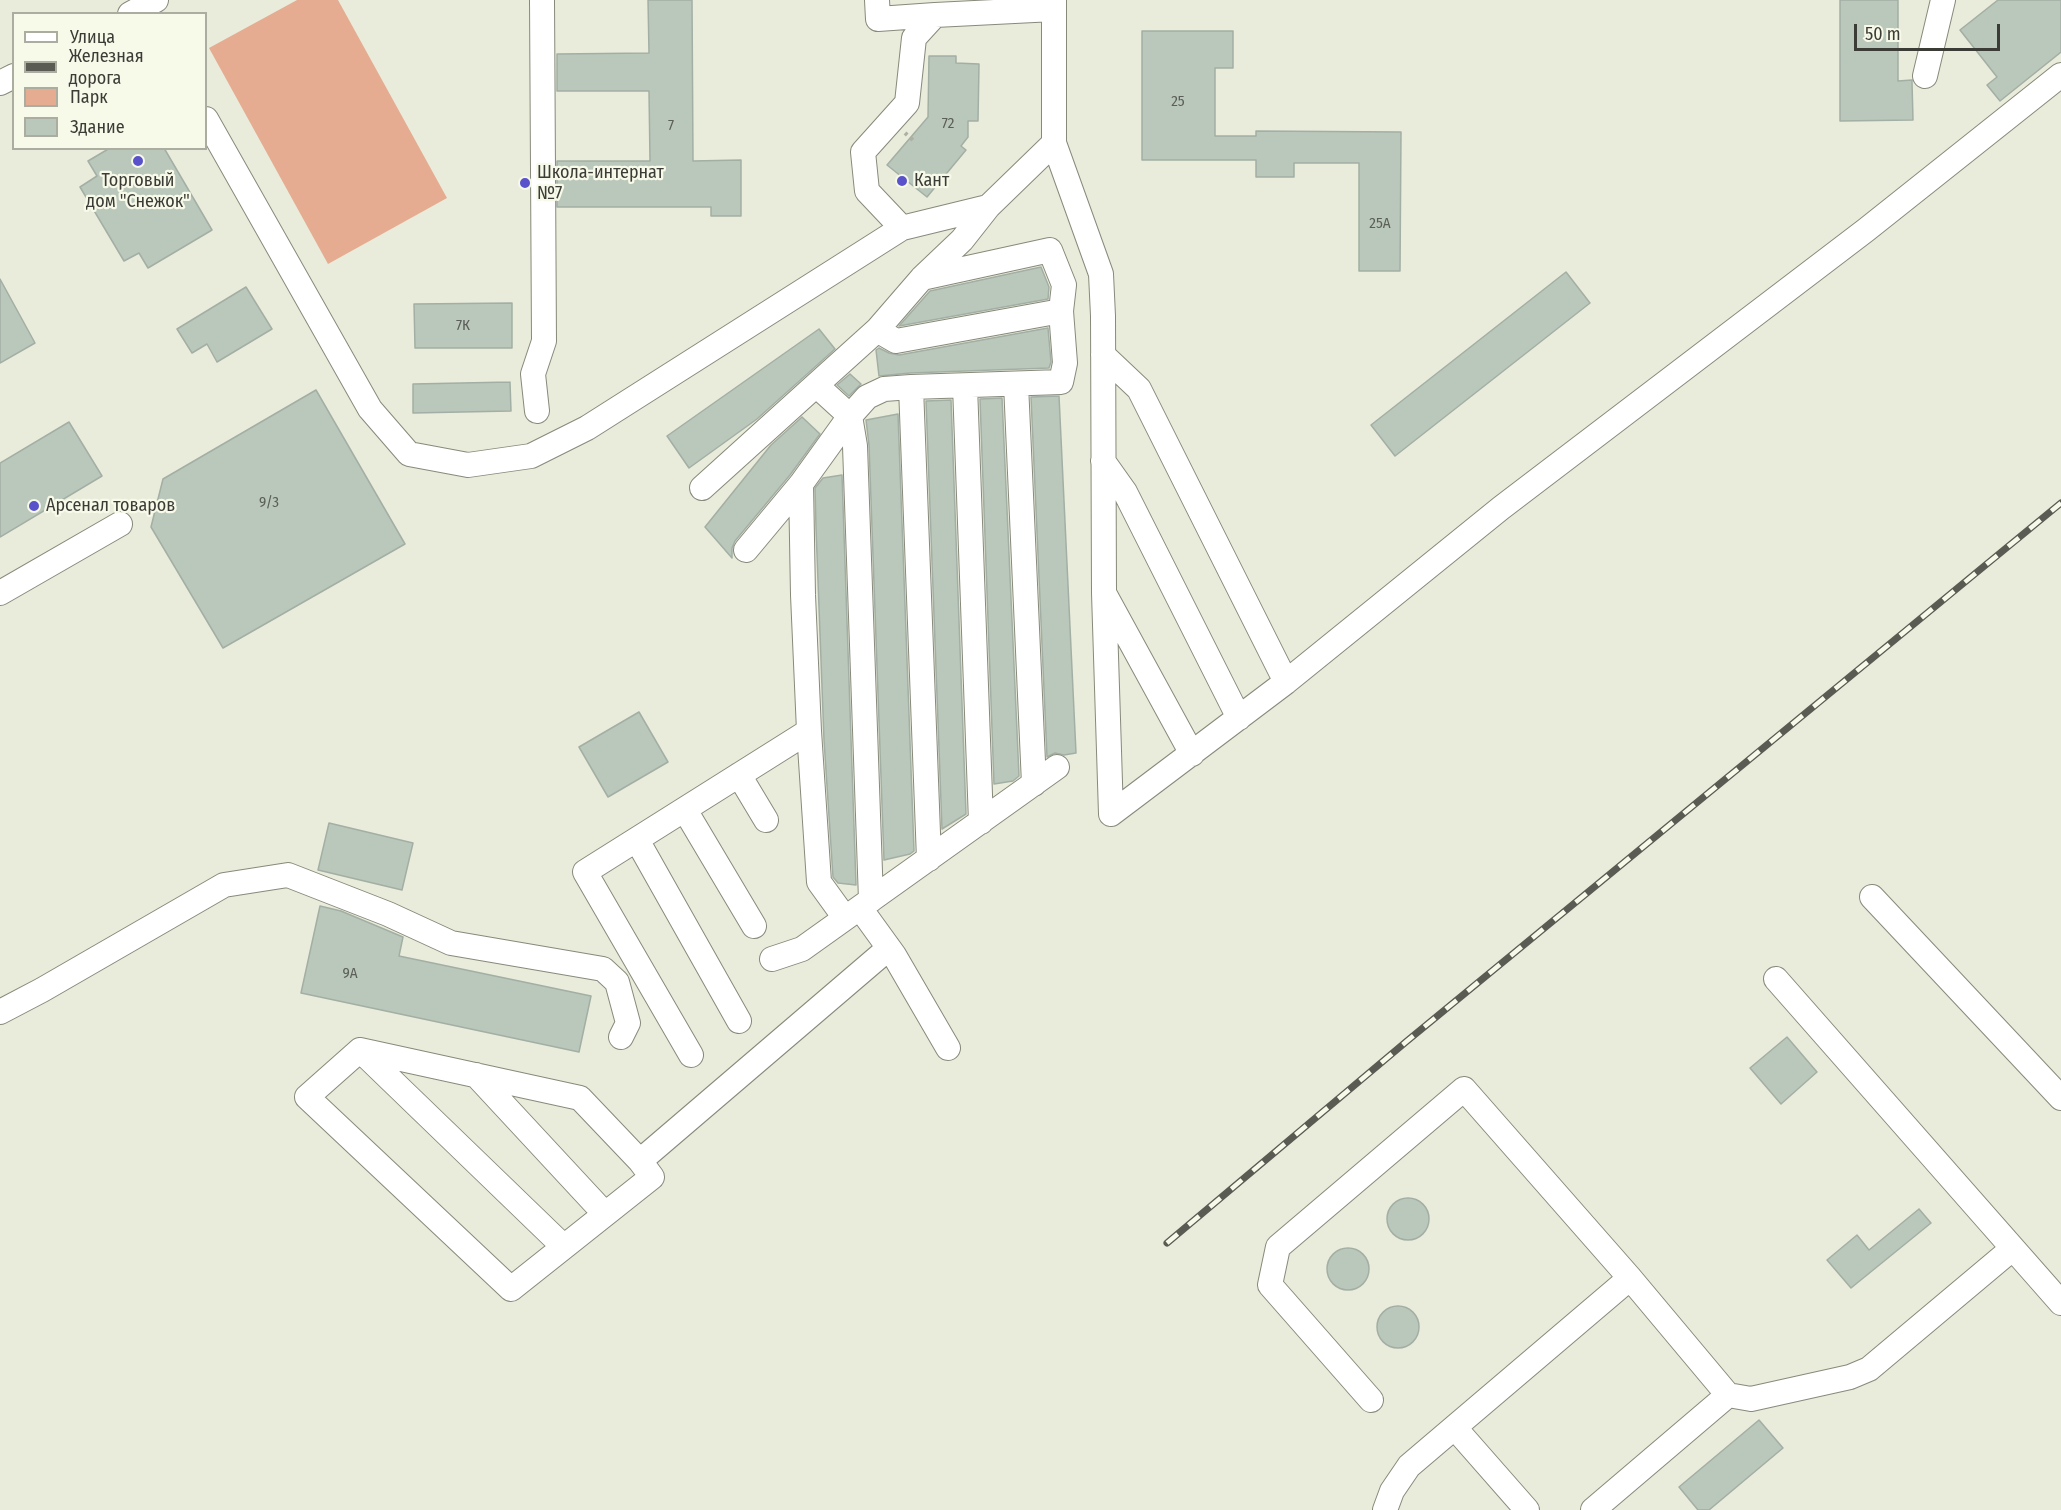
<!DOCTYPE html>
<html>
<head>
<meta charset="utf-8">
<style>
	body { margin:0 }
	#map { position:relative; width:2061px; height:1510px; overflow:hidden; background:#e9ecdb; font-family:"Fira Sans Condensed",sans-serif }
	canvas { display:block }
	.legend { position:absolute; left:12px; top:12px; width:195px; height:138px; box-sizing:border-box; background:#f7f9e9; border:2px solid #acada1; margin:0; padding:8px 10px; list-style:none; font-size:18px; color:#3c3c36 }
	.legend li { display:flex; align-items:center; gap:12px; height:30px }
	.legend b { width:30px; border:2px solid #acada1 }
	.scale { position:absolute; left:1854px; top:24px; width:146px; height:27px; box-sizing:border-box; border:3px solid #3c3c36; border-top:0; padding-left:8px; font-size:18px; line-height:21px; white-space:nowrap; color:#3c3c36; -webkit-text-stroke:4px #f7f9e9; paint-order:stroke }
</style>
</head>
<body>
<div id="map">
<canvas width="2061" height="1510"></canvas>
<ul class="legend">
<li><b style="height:8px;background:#fff"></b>Улица</li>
<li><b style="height:8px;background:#5a5b53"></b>Железная дорога</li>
<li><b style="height:16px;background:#e5ac91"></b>Парк</li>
<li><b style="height:16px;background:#bac7bb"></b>Здание</li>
</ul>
<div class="scale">50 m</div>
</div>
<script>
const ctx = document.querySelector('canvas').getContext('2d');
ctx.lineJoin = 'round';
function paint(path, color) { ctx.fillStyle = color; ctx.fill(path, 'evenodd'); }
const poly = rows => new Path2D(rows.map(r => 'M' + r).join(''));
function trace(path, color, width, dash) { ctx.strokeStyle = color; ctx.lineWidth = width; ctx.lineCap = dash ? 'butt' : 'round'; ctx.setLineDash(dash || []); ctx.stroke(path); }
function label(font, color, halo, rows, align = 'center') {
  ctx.font = font + ' "Fira Sans Condensed",sans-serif'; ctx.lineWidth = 4.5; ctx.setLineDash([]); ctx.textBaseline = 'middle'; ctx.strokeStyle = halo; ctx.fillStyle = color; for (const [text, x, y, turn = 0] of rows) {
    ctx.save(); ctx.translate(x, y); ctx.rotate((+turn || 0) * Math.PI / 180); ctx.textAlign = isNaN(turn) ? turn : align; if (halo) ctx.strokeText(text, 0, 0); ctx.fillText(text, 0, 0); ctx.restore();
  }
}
const green = poly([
	[297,0,338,0,447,198,328,264,209,48]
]);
const building = poly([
	[648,0,692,0,693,161,741,160,741,216,711,216,711,207,557,207,557,161,650,161,649,91,557,91,557,54,649,53,648,0],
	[1840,0,1898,0,1898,81,1912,80,1912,82,1913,120,1840,121,1840,0],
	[1998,0,2061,0,2061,52,2000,101,1987,85,1997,77,1960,30,1998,0],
	[1142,31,1233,31,1233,68,1215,68,1215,136,1256,136,1256,131,1401,132,1400,271,1359,271,1359,163,1294,163,1294,177,1256,177,1256,160,1142,160,1142,31],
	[929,56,956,56,956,63,979,64,978,121,968,121,968,137,961,146,966,150,927,197,887,165,928,117,929,56],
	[110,148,164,148,212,230,148,268,139,253,124,261,80,187,97,176,88,161,110,148],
	[1041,267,1049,287,1048,299,899,326,930,291,1041,267],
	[1566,272,1590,303,1395,456,1371,425,1566,272],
	[0,279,35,343,0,363,0,279],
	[246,287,272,329,217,362,207,344,192,353,177,329,246,287],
	[512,303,512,348,415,348,414,304,512,303],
	[1048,328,1051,362,1049,368,910,373,879,376,876,350,879,348,889,353,899,355,1048,328],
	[819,329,835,349,757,419,689,468,667,436,819,329],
	[850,374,861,384,849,396,837,385,850,374],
	[510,382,511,411,413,413,413,384,510,382],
	[316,390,405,544,223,648,151,527,163,479,316,390],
	[1059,396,1076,753,1064,755,1055,753,1047,757,1031,397,1059,396],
	[1002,398,1019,776,1013,781,994,784,980,399,1002,398],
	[951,400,966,814,942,829,926,401,951,400],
	[898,414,914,851,910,854,884,860,869,445,866,420,898,414],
	[802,417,820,434,790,475,735,541,732,548,732,558,705,527,771,445,802,417],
	[69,422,102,476,0,537,0,463,69,422],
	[842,475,856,885,838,883,833,877,824,740,816,528,815,488,823,478,842,475],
	[639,712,668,762,608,797,579,747,639,712],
	[329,823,413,843,402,890,318,870,329,823],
	[320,906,341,911,403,937,399,956,591,996,579,1052,301,993,320,906],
	[1787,1037,1817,1072,1781,1104,1750,1068,1787,1037],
	'1387 1219a21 21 0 1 1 42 0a21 21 0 1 1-42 0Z',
	[1919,1209,1931,1223,1851,1288,1827,1260,1857,1235,1869,1250,1919,1209],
	'1327 1269a21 21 0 1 1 42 0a21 21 0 1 1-42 0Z',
	'1377 1327a21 21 0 1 1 42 0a21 21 0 1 1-42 0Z',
	[1759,1420,1783,1448,1709,1510,1698,1510,1679,1487,1759,1420]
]);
const path = poly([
	[905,133,914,141]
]);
const minor = poly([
	[877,0,878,19,935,15],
	[1054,0,1054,143,1101,274,1103,316,1104,593],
	[130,14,156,0],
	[1925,76,1943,0],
	[0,83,14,76],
	[206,119,370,409,409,454,468,465,531,456,587,428,902,228,988,207,1054,143],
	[902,228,867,191,863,152,907,103,914,38,935,15,1054,9],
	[877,330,896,341,1061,311],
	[1103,355,1139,389,1286,682],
	[1016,384,1034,784],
	[965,386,981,822],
	[911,387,929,859],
	[537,411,533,374,544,341,542,0],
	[1103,461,1125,492,1239,718],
	[801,484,803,595,809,731,819,882,845,918],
	[702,488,816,385],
	[746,550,801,484,850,416,867,397,884,389,911,387,1061,382,1065,363,1061,311,1064,285,1050,250,922,278],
	[0,593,120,524],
	[739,775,766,820],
	[685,810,754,926],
	[1111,814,1286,682,1501,508,1866,230,2061,75],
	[1111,814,1104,593,1192,754],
	[637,840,739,1021],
	[1872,897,2061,1098],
	[871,900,855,446,850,416,816,385,877,330,922,278,962,240,988,207],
	[860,908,894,955,948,1048],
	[772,959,802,949,1057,767],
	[1776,979,2061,1303],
	[0,1012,42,990,224,885,288,875,388,914,451,943,603,969,617,982,628,1023,621,1037],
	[360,1050,564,1247],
	[691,1055,585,872,809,731],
	[476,1075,605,1214],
	[640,1161,652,1177,511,1289,307,1097,360,1050,580,1098,640,1161,889,948],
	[1371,1400,1270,1285,1278,1247,1464,1089,1630,1278,1728,1395,1751,1399,1850,1377,1869,1369,2012,1249],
	[1455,1428,1527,1510],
	[1385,1510,1392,1491,1409,1466,1630,1278],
	[1593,1510,1728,1395]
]);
const rail = poly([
	[1167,1243,1407,1041,2061,503]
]);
const markers = [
	[138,161,6,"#5952ca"],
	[902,181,6,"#5952ca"],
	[525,183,6,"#5952ca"],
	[34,506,6,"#5952ca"]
];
const numberNames = [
	["25",1178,102],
	["72",948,124],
	["7",671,126],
	["25А",1380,224],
	["7К",463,326],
	["9/3",269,503],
	["9А",350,974]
];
const poiNames = [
	["Школа-интернат",537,173],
	["№7",537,194],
	["Торговый",138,181,"center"],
	["дом \"Снежок\"",138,202,"center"],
	["Кант",914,181],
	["Арсенал товаров",46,506]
];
paint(green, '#e5ac91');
paint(building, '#bac7bb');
trace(building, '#a3afa4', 1.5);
trace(minor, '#878a7b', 26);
trace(path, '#aeb0a3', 4, [3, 4.5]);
trace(minor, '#fff', 24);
trace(rail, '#5a5b53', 7);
trace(rail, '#f7f9e9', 4.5, [14]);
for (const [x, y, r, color] of markers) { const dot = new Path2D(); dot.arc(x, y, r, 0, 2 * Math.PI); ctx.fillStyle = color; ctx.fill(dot); trace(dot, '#f7f9e9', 2); }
label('15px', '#5c5f57', null, numberNames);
label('18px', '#3c3c36', '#f7f9e9', poiNames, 'left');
</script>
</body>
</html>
